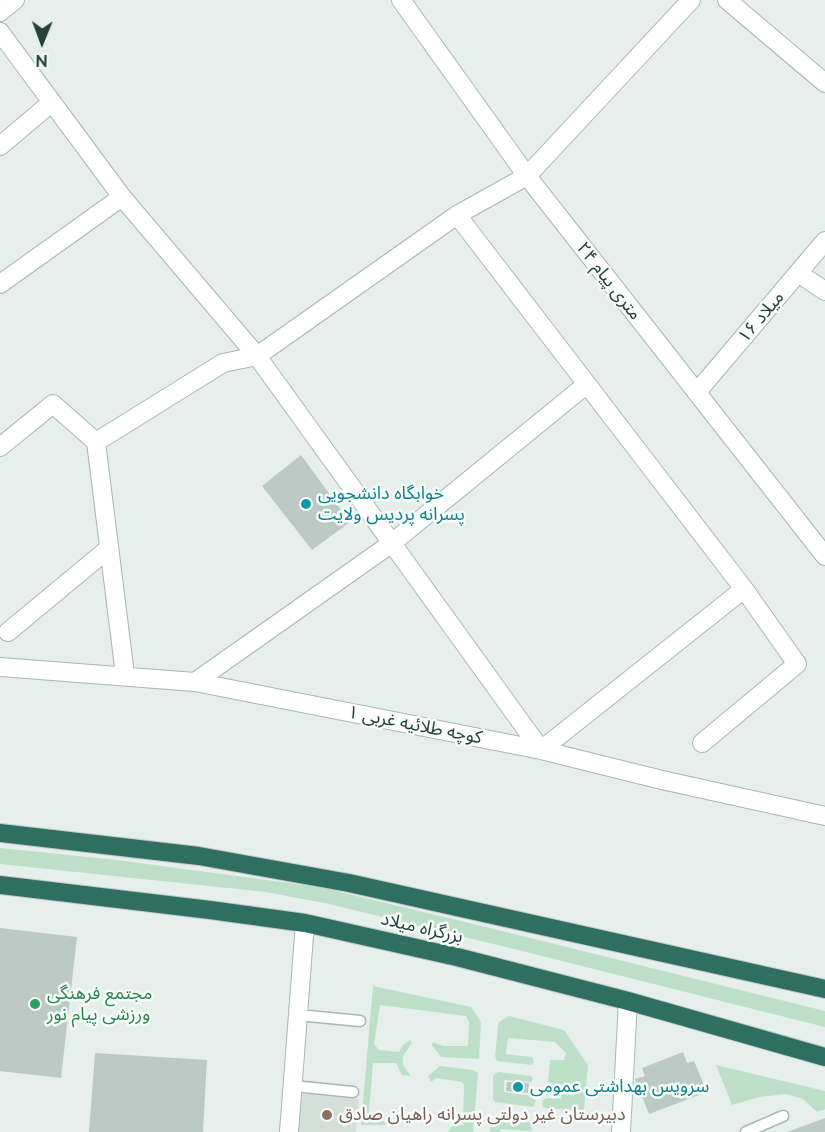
<!DOCTYPE html>
<html>
<head>
<meta charset="utf-8">
<style>
	body { margin:0 }
	#map { position:relative; width:825px; height:1132px; overflow:hidden; background:#e6efeb; font-family:Raleway,sans-serif }
	canvas { display:block }
	.north { position:absolute; left:12px; top:12px; width:60px; height:60px; -webkit-text-stroke:4px #f7fbf9; paint-order:stroke; rotate:181deg; font-size:16px; font-weight:700; line-height:24px; text-align:center; color:#24423a }
	.north::after { content:''; display:block; margin:auto; width:21px; height:27px; background:#24423a; clip-path:polygon(50% 0,100% 100%,50% 72%,0 100%) }
</style>
</head>
<body>
<div id="map">
<canvas width="825" height="1132"></canvas>
<div class="north">N</div>
</div>
<script>
const ctx = document.querySelector('canvas').getContext('2d');
ctx.lineJoin = 'round';
function paint(path, color) { ctx.fillStyle = color; ctx.fill(path, 'evenodd'); }
const poly = rows => new Path2D(rows.map(r => 'M' + r).join(''));
function trace(path, color, width, dash) { ctx.strokeStyle = color; ctx.lineWidth = width; ctx.lineCap = dash ? 'butt' : 'round'; ctx.setLineDash(dash || []); ctx.stroke(path); }
function label(font, color, halo, rows, align = 'center') {
  ctx.font = font + ' Raleway,"Noto Sans Arabic",sans-serif'; ctx.lineWidth = 5; ctx.setLineDash([]); ctx.textBaseline = 'middle'; ctx.strokeStyle = halo; ctx.fillStyle = color; for (const [text, x, y, turn = 0] of rows) {
    ctx.save(); ctx.translate(x, y); ctx.rotate((+turn || 0) * Math.PI / 180); ctx.textAlign = isNaN(turn) ? turn : align; if (halo) ctx.strokeText(text, 0, 0); ctx.fillText(text, 0, 0); ctx.restore();
  }
}
const built = poly([
	[299,1094,359,1099,356,1132,295,1132]
]);
const green = poly([
	[0,848,117,860,319,887,490,928,825,1011,825,1027,514,949,329,904,266,892,0,864],
	[373,986,471,1007,481,1022,479,1059,441,1057,432,1045,433,1042,443,1046,465,1046,468,1045,469,1022,466,1016,380,1005,374,1044,379,1050,399,1052,403,1045,410,1040,412,1043,403,1056,403,1065,411,1076,402,1075,396,1063,373,1063,369,1113,372,1118,382,1119,386,1125,361,1125],
	[509,1016,564,1030,588,1065,584,1111,544,1108,542,1104,543,1100,547,1098,561,1099,562,1085,548,1083,550,1060,564,1060,566,1053,555,1042,508,1038,506,1054,532,1057,534,1062,532,1065,497,1061,495,1056,498,1026,499,1022],
	[716,1065,825,1091,825,1109,817,1112,803,1099,786,1094,759,1097,732,1105],
	[440,1066,473,1070,478,1073,473,1132,448,1132,452,1126,463,1125,464,1085,462,1082,437,1078,431,1082,428,1076],
	[498,1072,531,1076,533,1079,531,1082,504,1080,504,1092,532,1096,536,1100,533,1107,495,1102,493,1099,493,1076],
	[495,1118,529,1122,532,1125,532,1130,527,1131,501,1129,500,1132,490,1132,491,1123]
]);
const building = poly([
	[301,455,350,522,312,550,262,486],
	[0,928,77,937,61,1078,0,1071],
	[683,1052,687,1063,694,1061,707,1092,649,1114,635,1079,645,1076,642,1068],
	[95,1053,207,1060,203,1132,89,1132],
	[507,1082,529,1083,528,1093,506,1091],
	[825,1118,825,1132,787,1132]
]);
const lane = poly([
	[298,1015,360,1021],
	[293,1086,353,1092],
	[746,1132,783,1116]
]);
const street = poly([
	[727,0,825,83],
	[0,12,15,0],
	[0,32,122,197,257,356,541,750,744,589],
	[0,146,51,103],
	[457,215,744,589,797,664,702,743],
	[798,273,825,291],
	[0,284,122,197],
	[697,392,825,241],
	[96,442,125,675],
	[0,447,53,404,96,442,223,363,257,356,457,215,527,176,691,0],
	[8,632,108,549],
	[0,667,195,682,541,750,662,780,825,816],
	[195,682,392,543,587,384],
	[289,1132,305,923],
	[621,1132,628,1001]
]);
const secondary = poly([
	[401,0,527,176,825,556]
]);
const highway = poly([
	[0,833,199,856,349,883,825,989],
	[0,885,210,910,305,923,457,957,628,1001,825,1057]
]);
const markers = [
	[306,504,6,"#0f9aa8"],
	[35,1004,6,"#2e9e5b"],
	[518,1087,6,"#0f9aa8"],
	[327,1115,6,"#8d6e63"]
];
const streetNames = [
	["۲۴ متری پیام",609,281,52],
	["میلاد ۱۶",761,317,-50],
	["کوچه طلائیه غربی ۱",415,725,11],
	["بزرگراه میلاد",422,928,13]
];
const cultureNames = [
	["خوابگاه دانشجویی",318,494],
	["پسرانه پردیس ولایت",318,515],
	["سرویس بهداشتی عمومی",530,1087]
];
const leisureNames = [
	["مجتمع فرهنگی",47,994],
	["ورزشی پیام نور",47,1015]
];
const educationNames = [
	["دبیرستان غیر دولتی پسرانه راهیان صادق",339,1115]
];
paint(built, '#d4dfda');
paint(green, '#bfe0c8');
paint(building, '#bbcac4');
trace(lane, '#a8b8b2', 13);
trace(street, '#a8b8b2', 20);
trace(secondary, '#a4bbb3', 20);
trace(highway, '#c2cac8', 20);
trace(lane, '#fff', 10);
trace(street, '#fff', 18);
trace(secondary, '#fff', 18);
trace(highway, '#2f6f62', 18);
for (const [x, y, r, color] of markers) { const dot = new Path2D(); dot.arc(x, y, r, 0, 2 * Math.PI); ctx.fillStyle = color; ctx.fill(dot); trace(dot, '#f7fbf9', 2); }
label('18px', '#24423a', '#f7fbf9', streetNames);
label('18px', '#0d838f', '#f7fbf9', cultureNames, 'left');
label('18px', '#27864d', '#f7fbf9', leisureNames, 'left');
label('18px', '#785e54', '#f7fbf9', educationNames, 'left');
</script>
</body>
</html>
